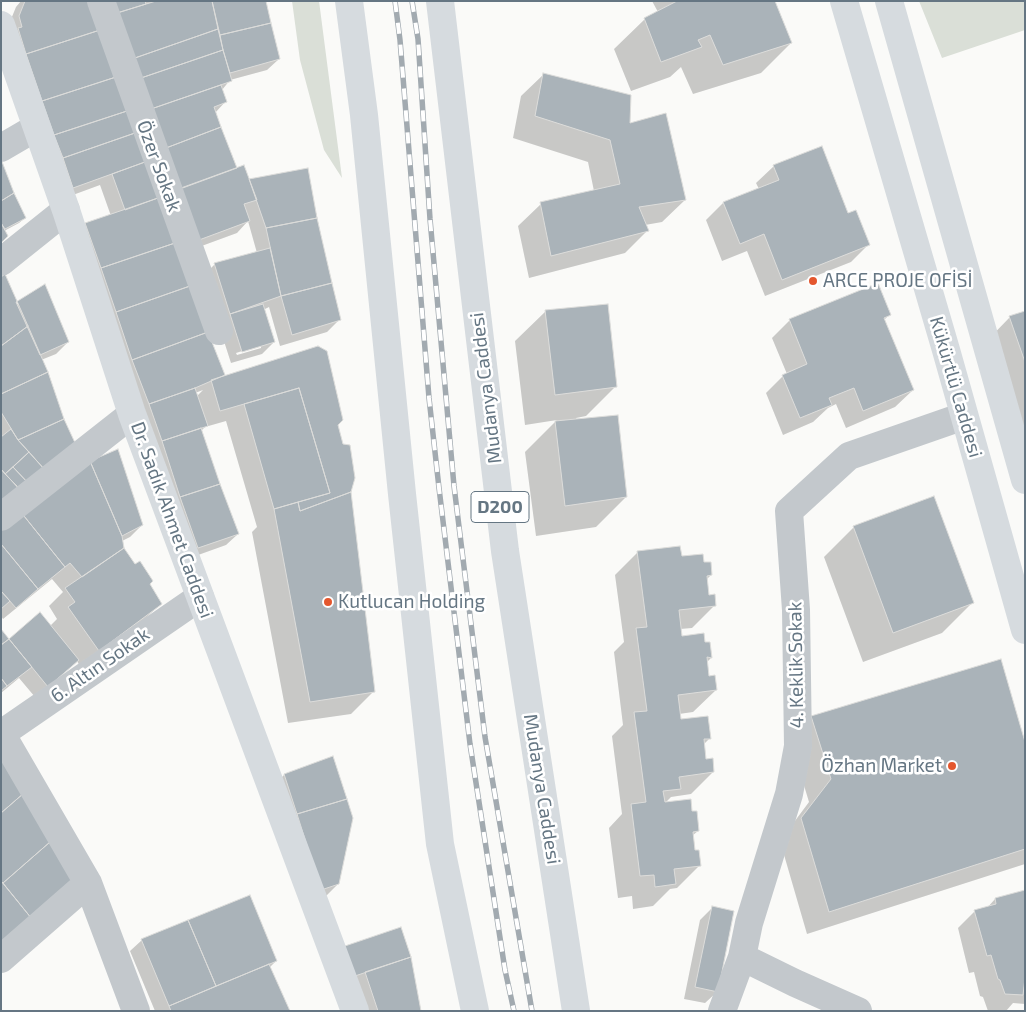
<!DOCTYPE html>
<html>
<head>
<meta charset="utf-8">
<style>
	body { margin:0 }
	#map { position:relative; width:1026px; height:1012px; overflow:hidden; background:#fafaf8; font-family:"Exo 2",sans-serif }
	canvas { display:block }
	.frame { position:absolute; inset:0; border:2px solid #657683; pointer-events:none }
</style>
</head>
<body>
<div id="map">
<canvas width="1026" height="1012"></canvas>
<div class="frame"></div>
</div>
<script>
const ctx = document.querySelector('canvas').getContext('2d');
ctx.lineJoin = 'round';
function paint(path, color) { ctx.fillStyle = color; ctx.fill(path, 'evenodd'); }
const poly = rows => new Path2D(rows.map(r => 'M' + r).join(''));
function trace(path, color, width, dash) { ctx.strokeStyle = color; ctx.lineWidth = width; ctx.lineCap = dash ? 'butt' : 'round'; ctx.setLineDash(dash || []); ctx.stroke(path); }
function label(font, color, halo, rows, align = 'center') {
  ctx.font = font + ' "Exo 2",sans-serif'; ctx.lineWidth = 5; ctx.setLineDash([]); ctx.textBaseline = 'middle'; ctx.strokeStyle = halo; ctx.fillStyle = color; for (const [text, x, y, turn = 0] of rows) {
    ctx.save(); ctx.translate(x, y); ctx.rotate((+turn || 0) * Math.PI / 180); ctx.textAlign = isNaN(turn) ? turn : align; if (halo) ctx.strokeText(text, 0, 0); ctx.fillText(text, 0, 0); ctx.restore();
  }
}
const green = poly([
	[292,1,319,1,342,178,324,150,300,60],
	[919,1,1025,1,1025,30,942,58]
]);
const shadow = poly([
	[21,1,90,1,133,134,189,287,223,375,219,379,337,425,350,492,374,691,351,714,288,723,252,532,257,527,226,421,205,427,201,431,238,534,226,545,187,559,74,236,85,224,111,216,100,185,62,199,7,29,16,7],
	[203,390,196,397,195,393],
	[99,1,265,1,279,59,267,70,230,80,222,90,226,101,215,113,237,170,249,181,307,170,339,320,327,332,280,346,269,307,263,310,274,342,262,354,231,363,203,276,215,264,257,253,248,221,237,233,188,251],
	[261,345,261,348,237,355,236,353],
	[652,1,774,1,791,43,761,73,693,94,681,67,670,77,631,91,614,49,645,19,658,12],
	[544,74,629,124,685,200,662,222,645,225,647,231,625,253,529,278,518,226,541,204,594,191,588,162,513,138,521,96],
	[1,162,13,194,25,218,19,223,4,231,1,241],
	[774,166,848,214,869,244,851,262,765,296,747,251,722,261,706,220,723,203,759,189,756,183],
	[1,278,16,303,68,342,56,354,41,360,32,481,1,504],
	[877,285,889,315,884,320,913,390,895,407,846,428,836,404,828,408,813,422,783,435,766,393,783,376,787,374,772,338,790,320],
	[546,311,616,386,586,416,576,418,626,497,596,527,536,536,525,452,557,420,525,425,515,341],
	[1025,313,1025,481,980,348,1010,317],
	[142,525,130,537,122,541,123,548,160,604,143,621,81,668,77,661,35,697,19,678,1,693,1,631,8,640,50,626,57,619,49,606,63,592,52,579,3,619,1,616,1,528],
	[854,527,973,602,942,633,863,662,824,557],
	[638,552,681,558,703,563,711,575,706,580,708,596,715,605,692,628,680,629,681,637,704,644,709,643,711,658,706,663,708,677,716,690,693,712,679,714,680,720,710,738,703,745,705,761,713,772,691,794,671,797,664,804,698,831,692,836,694,852,700,865,677,888,670,889,653,906,633,909,632,896,618,898,609,828,622,814,612,736,623,725,614,652,624,642,615,575],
	[812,717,1025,747,1025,864,807,934,780,841,809,802,790,739],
	[332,758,338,884,326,896,272,787,284,775],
	[1025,892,1025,1004,1013,1003,1006,1011,988,1011,983,997,980,996,974,972,969,973,958,928,975,911,987,908,995,899],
	[712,908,717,992,705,1003,684,999,700,920],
	[142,940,276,961,269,968,289,1011,155,1011,130,951],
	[343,948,420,1011,363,1011]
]);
const building = poly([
	[25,1,91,1,100,30,26,54,18,28,22,27,19,16,25,1],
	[113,1,145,1,146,4,117,13,113,1],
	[156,1,212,1,218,29,132,59,117,13,156,1],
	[212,1,266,1,271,23,220,35,212,1],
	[677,1,775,1,792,43,723,65,710,35,698,40,702,47,661,62,644,18,677,1],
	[271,23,280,59,230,73,223,50,220,35,271,23],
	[218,29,223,50,141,78,132,59,218,29],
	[100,30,116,77,42,101,26,54,100,30],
	[223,50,232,81,151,109,141,78,223,50],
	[543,73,631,95,630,123,666,113,686,200,639,207,649,231,551,256,540,202,620,184,610,140,535,116,543,73],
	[116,77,127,111,54,135,42,101,116,77],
	[221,85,227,102,214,107,221,127,166,148,151,109,221,85],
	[127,111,135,133,63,158,54,135,127,111],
	[221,127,237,168,180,189,166,148,221,127],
	[135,133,145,162,73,188,63,158,135,133],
	[822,146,848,213,856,210,870,245,782,280,764,234,740,244,723,202,779,180,773,165,822,146],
	[1,159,14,193,1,201,1,159],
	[145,162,158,198,125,210,112,174,145,162],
	[244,165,257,200,244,204,250,221,199,240,181,188,244,165],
	[308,168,317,218,266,228,249,179,308,168],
	[14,193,26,218,5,229,1,223,1,201,14,193],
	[158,198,175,243,101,268,85,223,158,198],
	[317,218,332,283,281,296,266,228,317,218],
	[1,223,8,236,1,243,1,223],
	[175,243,190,286,116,312,101,268,175,243],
	[270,248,281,296,230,314,214,263,270,248],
	[5,274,28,326,1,346,1,277,5,274],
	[332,283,341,320,292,335,281,296,332,283],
	[878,283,891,315,884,318,914,390,863,411,854,388,829,398,832,405,800,418,782,375,807,364,789,319,878,283],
	[45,284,69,342,40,355,16,302,45,284],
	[190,286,208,332,132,360,116,312,190,286],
	[263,304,275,342,242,352,230,314,263,304],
	[608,304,617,387,555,395,545,310,608,304],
	[1025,311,1025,362,1009,316,1025,311],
	[28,326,48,372,1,394,1,346,28,326],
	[208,332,225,375,195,388,149,404,132,360,208,332],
	[318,346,327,351,343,420,338,425,343,444,350,445,355,478,351,492,300,511,298,502,330,493,299,388,220,411,211,380,318,346],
	[48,372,64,419,18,440,1,412,1,394,48,372],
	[195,388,208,426,162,441,149,404,195,388],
	[299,388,330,493,274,509,244,404,299,388],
	[618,415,627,497,565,506,555,421,618,415],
	[64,419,76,445,45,470,18,440,64,419],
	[201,428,220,484,180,497,162,441,201,428],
	[11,429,18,440,29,452,5,474,1,469,1,437,11,429],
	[118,449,143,525,122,536,90,461,118,449],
	[29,452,45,470,29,484,13,467,29,452],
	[90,461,122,536,124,548,82,577,70,563,65,567,20,511,90,461],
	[13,467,29,484,22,491,5,474,13,467],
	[1,469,19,489,1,504,1,469],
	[220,484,239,534,198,548,180,497,220,484],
	[351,492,375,692,310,702,274,509,298,502,300,511,351,492],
	[934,496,974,603,893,633,853,526,934,496],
	[20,511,65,567,38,589,1,544,1,527,20,511],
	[1,544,38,589,16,608,1,591,1,544],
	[680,546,682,556,703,554,704,562,711,562,712,575,707,576,709,595,715,594,716,606,679,610,682,636,704,633,705,642,710,642,712,658,707,657,709,676,715,675,717,690,678,695,681,719,708,716,711,739,704,739,706,759,713,758,714,772,679,777,681,789,663,791,665,802,691,799,692,811,697,811,699,831,693,832,695,850,699,850,701,866,674,869,676,884,655,887,654,875,640,876,631,804,646,802,634,712,647,711,636,628,647,627,637,551,680,546],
	[124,548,135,564,140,561,153,581,150,584,162,604,99,651,68,607,75,602,65,588,124,548],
	[1,591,10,601,1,609,1,591],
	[40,612,79,660,48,687,9,639,40,612],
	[1,629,9,639,1,645,1,629],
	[9,639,32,667,7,686,1,678,1,645,9,639],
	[1001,659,1025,742,1025,849,829,912,801,818,831,779,811,716,1001,659],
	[1,678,7,686,1,691,1,678],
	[1,755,24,793,1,813,1,755],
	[333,756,347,799,297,814,284,774,333,756],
	[24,793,50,842,3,883,1,881,1,813,24,793],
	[347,799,353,818,339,884,321,890,297,814,347,799],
	[50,842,74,880,32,919,3,883,50,842],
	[1,881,32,919,1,945,1,881],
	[1025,890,1025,978,1023,995,1005,994,1000,980,998,979,991,955,987,956,974,910,996,904,995,898,1025,890],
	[250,895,277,961,216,986,188,920,250,895],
	[712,906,734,911,718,992,695,987,712,906],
	[188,920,216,986,169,1006,141,939,188,920],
	[401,927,411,957,352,977,342,947,401,927],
	[411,957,421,1011,378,1011,365,972,411,957],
	[269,964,290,1011,171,1011,169,1006,269,964]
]);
const minor = poly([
	[101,1,219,331],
	[1,148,37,127],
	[1,517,132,414],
	[1,733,88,883,136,1011],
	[1,734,200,597],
	[742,957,795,983,858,1011],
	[1,959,88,883],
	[722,1011,742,957,749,923,789,794,798,746,796,610,789,511,849,456,964,416]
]);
const tertiary = poly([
	[1,262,66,210]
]);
const secondary = poly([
	[1,25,66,210,132,414,355,1011]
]);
const primary = poly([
	[844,1,946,350,1025,630],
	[889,1,1025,480]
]);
const trunk = poly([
	[349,1,364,115,402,494,440,844,475,1011],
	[440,1,505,551,576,1011]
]);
const rail = poly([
	[395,1,400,40,429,398,439,488,470,744,505,970,514,1011],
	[412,1,418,39,430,219,454,486,485,737,532,1011]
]);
const markers = [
	[813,281,5,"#e4572e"],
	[328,602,5,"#e4572e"],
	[952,766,5,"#e4572e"]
];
const shields = [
	[500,507,58]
];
const shieldNames = [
	["D200",500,507]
];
const streetNames = [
	["Özer Sokak",159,166,70],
	["Kükürtlü Caddesi",956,387,74],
	["Mudanya Caddesi",486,388,-97],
	["Dr. Sadık Ahmet Caddesi",172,520,70],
	["6. Altın Sokak",100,665,-35],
	["4. Keklik Sokak",796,665,-91],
	["Mudanya Caddesi",542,789,81]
];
const poiNames = [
	["ARCE PROJE OFİSİ",823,281],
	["Kutlucan Holding",338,602],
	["Özhan Market",942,766,"right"]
];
paint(green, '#dadfd7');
paint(shadow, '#0003');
paint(building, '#aab3b9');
trace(building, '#dcdcda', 1);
trace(minor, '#c3c8cc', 28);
trace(tertiary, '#c3c8cc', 28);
trace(secondary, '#d6dbdf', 28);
trace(primary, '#d6dbdf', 28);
trace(trunk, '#d6dbdf', 28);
trace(rail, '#a2aab0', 5.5);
trace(rail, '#fff', 4, [11]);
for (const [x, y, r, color] of markers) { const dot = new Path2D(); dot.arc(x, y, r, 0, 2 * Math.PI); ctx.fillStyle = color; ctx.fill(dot); trace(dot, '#fff', 2); }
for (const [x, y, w] of shields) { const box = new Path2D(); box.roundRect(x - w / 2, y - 15.5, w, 31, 4); ctx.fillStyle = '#fff'; ctx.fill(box); trace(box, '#657683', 1); }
label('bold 18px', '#657683', null, shieldNames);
label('19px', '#657683', '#fff', streetNames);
label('19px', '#657683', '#fff', poiNames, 'left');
</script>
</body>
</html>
